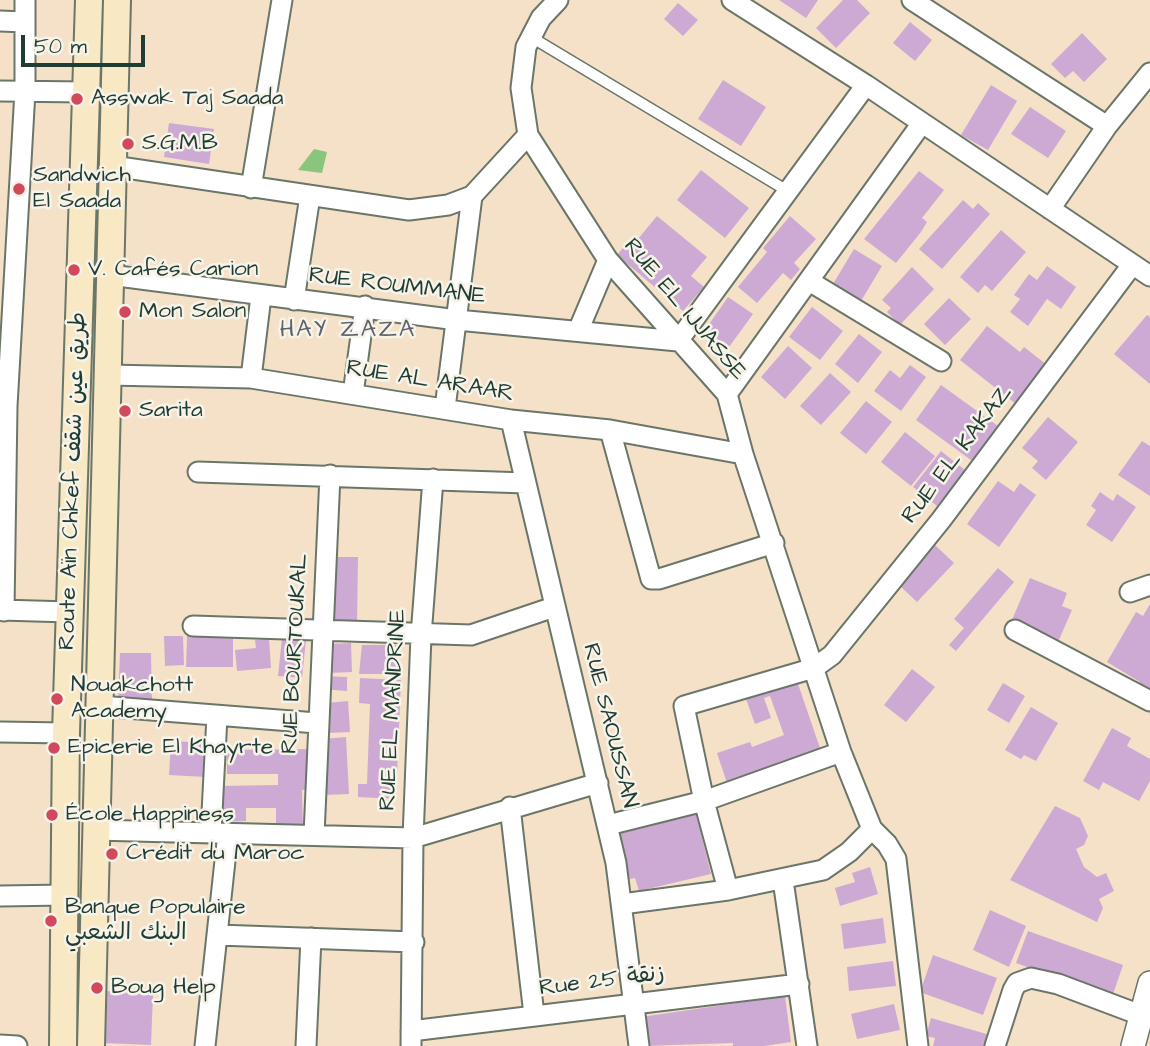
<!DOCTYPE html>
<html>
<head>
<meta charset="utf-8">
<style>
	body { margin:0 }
	#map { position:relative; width:1150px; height:1046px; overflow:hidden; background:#f4e1c8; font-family:"Architects Daughter",sans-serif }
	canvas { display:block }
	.scale { position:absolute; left:21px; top:35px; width:124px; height:32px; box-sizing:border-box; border:4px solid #1f3d34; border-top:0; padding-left:9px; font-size:21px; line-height:24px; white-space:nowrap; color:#1f3d34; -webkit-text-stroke:5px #f7f3e8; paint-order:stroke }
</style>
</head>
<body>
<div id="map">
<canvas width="1150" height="1046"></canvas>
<div class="scale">50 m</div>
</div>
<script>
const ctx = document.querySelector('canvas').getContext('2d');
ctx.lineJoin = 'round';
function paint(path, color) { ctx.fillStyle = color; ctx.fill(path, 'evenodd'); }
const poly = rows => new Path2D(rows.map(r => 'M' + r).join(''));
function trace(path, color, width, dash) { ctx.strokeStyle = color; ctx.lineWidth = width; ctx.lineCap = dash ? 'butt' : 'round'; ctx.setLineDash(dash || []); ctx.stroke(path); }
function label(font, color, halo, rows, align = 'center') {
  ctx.font = font + ' "Architects Daughter","Playpen Sans Arabic",sans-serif'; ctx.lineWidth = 5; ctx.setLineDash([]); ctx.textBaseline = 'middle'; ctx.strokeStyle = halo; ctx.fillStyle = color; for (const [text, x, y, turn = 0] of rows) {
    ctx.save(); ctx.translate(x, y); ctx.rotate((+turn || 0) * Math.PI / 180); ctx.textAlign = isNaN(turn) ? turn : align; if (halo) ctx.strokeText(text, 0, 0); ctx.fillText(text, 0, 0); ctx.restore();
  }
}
const green = poly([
	[314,149,327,152,322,173,298,170]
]);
const building = poly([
	[779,0,818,0,806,18],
	[843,0,857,0,870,13,836,48,816,28],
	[678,3,698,20,683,36,664,19],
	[910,22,932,40,915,61,893,43],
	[1082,33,1107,59,1084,82,1073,71,1065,78,1051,64],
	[723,80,766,107,741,146,698,119],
	[991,85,1017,101,988,150,961,135],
	[1030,107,1066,131,1048,158,1011,134],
	[169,123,214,129,209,164,164,157],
	[701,170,749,208,725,238,677,200],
	[919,171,944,190,922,218,927,222,921,232,896,263,864,239],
	[963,200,973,209,978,203,990,214,942,269,919,249],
	[657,216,707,257,691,276,704,287,683,311,617,255,634,235,638,239],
	[790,216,816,239,794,263,800,269,791,280,783,273,757,303,738,287,767,252,763,248],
	[1001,230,1026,252,992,291,985,285,978,293,960,277],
	[854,249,882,266,861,301,833,284],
	[1047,266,1076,287,1061,309,1047,299,1028,326,1010,312,1020,299,1014,295,1029,274,1037,280],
	[912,267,934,289,900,325,887,312,891,308,882,300],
	[728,297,753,314,729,347,705,330],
	[949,298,971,319,945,345,924,324],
	[812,307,843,331,820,360,789,337],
	[1147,315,1150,317,1150,384,1114,354],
	[987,326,1020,352,1024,347,1047,365,1016,404,960,360],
	[859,334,882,352,858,383,835,364],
	[788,346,812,368,785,399,761,377],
	[910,365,926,377,901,411,874,391,890,370,900,378],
	[830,373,851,392,821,425,800,406],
	[941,385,998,426,975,463,916,420],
	[866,401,892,422,866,454,840,433],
	[1048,417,1078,442,1046,480,1032,468,1038,461,1022,448],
	[905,432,935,456,911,486,881,462],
	[1142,441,1150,446,1150,496,1118,475],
	[941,451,965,470,937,506,913,487],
	[998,481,1014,492,1020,483,1036,495,999,547,967,524],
	[1100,492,1113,501,1117,494,1136,507,1112,542,1086,525,1096,510,1091,506],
	[935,545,954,563,917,602,898,584],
	[329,557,358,557,357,624,328,624],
	[998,568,1014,582,956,651,949,645,964,628,954,619],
	[1030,578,1067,593,1062,606,1072,610,1058,642,1011,622],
	[1150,604,1150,694,1137,686,1140,682,1107,662,1136,612,1143,616],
	[164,636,183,636,184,665,165,666],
	[187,636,233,637,233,667,186,667],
	[282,638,306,640,302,678,278,676],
	[269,639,271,668,237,671,235,650,256,648,255,640],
	[351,643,352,672,329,673,327,644],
	[362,645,397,645,396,674,359,674],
	[120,653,151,653,152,703,118,704],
	[912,669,935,687,906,722,884,705],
	[321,676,347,677,347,691,320,689],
	[360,678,401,680,396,799,358,797,358,784,367,784,370,704,359,703],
	[797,681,821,751,727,783,717,753,750,742,752,747,784,735,770,696,764,698,771,718,755,724,746,699],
	[1003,683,1025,696,1009,723,987,710],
	[348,701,350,732,329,733,327,703],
	[1031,707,1058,723,1036,761,1024,755,1021,759,1005,750],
	[1112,728,1131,738,1127,746,1150,759,1150,781,1139,801,1103,782,1099,790,1083,781],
	[346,737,349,794,325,795,322,739],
	[171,741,208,743,206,777,169,775],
	[313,749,313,790,302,790,303,827,276,827,276,808,246,808,246,821,218,822,219,786,278,785,278,774,227,774,227,750],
	[1055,806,1080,818,1088,836,1084,845,1076,849,1084,867,1097,877,1106,873,1114,891,1099,899,1103,908,1097,922,1010,880],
	[696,814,711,874,639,891,635,878,625,880,619,834],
	[870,867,878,894,840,906,835,888,855,882,852,873],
	[990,910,1026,926,1009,967,973,950],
	[883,918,886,943,844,949,841,924],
	[1028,931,1123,965,1112,997,1016,963],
	[933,955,997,978,983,1015,920,992],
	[893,961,896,986,849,991,847,967],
	[106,991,153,994,151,1045,103,1043],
	[785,996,791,1042,764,1046,733,1046,733,1043,644,1046,641,1017],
	[894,1004,900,1030,857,1039,851,1014],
	[931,1018,990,1035,987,1046,933,1046,935,1038,926,1036]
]);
const service = poly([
	[531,37,786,190]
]);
const minor = poly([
	[558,0,541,18,526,47,521,88,528,135,608,260,727,394,743,454,841,752,872,829,887,844,896,859,918,1046],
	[732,0,866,85,1150,276],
	[912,0,1107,126],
	[0,21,25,22],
	[0,91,86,92],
	[113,166,409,210,448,205,472,196],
	[251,188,282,0],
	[1050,209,1107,126,1150,73],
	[110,275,457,320,678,341,866,85],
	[809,281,941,361],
	[294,300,310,196],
	[578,331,608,260],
	[108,375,251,378,511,420,610,430,743,454],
	[251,378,261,296],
	[353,394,365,306],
	[727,394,922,123],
	[445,408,472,196,528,135],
	[511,420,616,863,639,1046],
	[610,430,651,579,659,579,774,543],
	[198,472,526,483],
	[1130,592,1150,585],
	[0,610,70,612],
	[4,611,7,406,25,91,25,0],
	[193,626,471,635,554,607],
	[1015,630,1150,701],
	[100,706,317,723],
	[0,732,66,733],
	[510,807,534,1015],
	[608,825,704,801,841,752],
	[94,830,413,838,598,783],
	[211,832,217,716],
	[314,835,330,475],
	[783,880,807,1046],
	[728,890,704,801,684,706,814,668,832,655,941,520,1132,265],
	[0,896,66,895],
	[622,904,728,890,823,870,849,852,872,829],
	[218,935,414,942],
	[411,1031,799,984],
	[0,1045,17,1046],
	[205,1046,228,833],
	[306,1046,311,938],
	[411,1046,413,838,421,636,433,479],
	[995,1046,1013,990,1017,983,1031,978,1058,984,1143,1016]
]);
const tertiary = poly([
	[1133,1046,1150,983]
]);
const secondary = poly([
	[63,1046,66,733,89,0],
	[91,1046,117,0]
]);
const markers = [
	[77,99,7,"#d1495b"],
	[128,144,7,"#d1495b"],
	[19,189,7,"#d1495b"],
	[74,270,7,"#d1495b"],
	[125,312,7,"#d1495b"],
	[125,411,7,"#d1495b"],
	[57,699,7,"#d1495b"],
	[54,748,7,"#d1495b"],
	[52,815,7,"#d1495b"],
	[112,854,7,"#d1495b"],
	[51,921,7,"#d1495b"],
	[97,988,7,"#d1495b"]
];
const poiNames = [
	["Asswak Taj Saada",91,99],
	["S.G.M.B",142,144],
	["Sandwich",33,176],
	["El Saada",33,202],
	["V. Cafés Carion",88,270],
	["Mon Salon",139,312],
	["Sarita",139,411],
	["Nouakchott",71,686],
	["Academy",71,712],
	["Epicerie El Khayrte",68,748],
	["École Happiness",66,815],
	["Crédit du Maroc",126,854],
	["Banque Populaire",65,908],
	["البنك الشعبي",65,934],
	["Boug Help",111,988]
];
const streetNames = [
	["RUE ROUMMANE",397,287,7],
	["RUE EL IJJASSE",684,310,50],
	["RUE AL ARAAR",430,382,9],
	["RUE EL KAKAZ",958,455,-53],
	["Route Aïn Chkef طريق عين شقف",74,481,-88],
	["RUE BOURTOUKAL",296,654,-87],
	["RUE EL MANDRINE",394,710,-87],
	["RUE SAOUSSAN",609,726,76],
	["Rue 25 زنقة",602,982,-7]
];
const neighbourhoodNames = [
	["HAY ZAZA",348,331]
];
paint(green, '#89c67c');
paint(building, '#cdaad4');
trace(service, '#6a7668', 13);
trace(minor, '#6a7668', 23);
trace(tertiary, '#6a7668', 26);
trace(secondary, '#6a7668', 30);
trace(service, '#fff', 10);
trace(minor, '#fff', 19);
trace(tertiary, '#fff', 23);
trace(secondary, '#f8e8c3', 26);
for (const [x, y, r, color] of markers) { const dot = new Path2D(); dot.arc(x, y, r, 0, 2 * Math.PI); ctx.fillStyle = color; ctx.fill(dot); trace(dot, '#f7f3e8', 2.5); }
label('23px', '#1f3d34', '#f7f3e8', poiNames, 'left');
label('23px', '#1f3d34', '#f7f3e8', streetNames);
ctx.letterSpacing = '2px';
label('24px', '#5c636c', '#f7f3e8', neighbourhoodNames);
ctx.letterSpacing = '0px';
</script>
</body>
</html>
